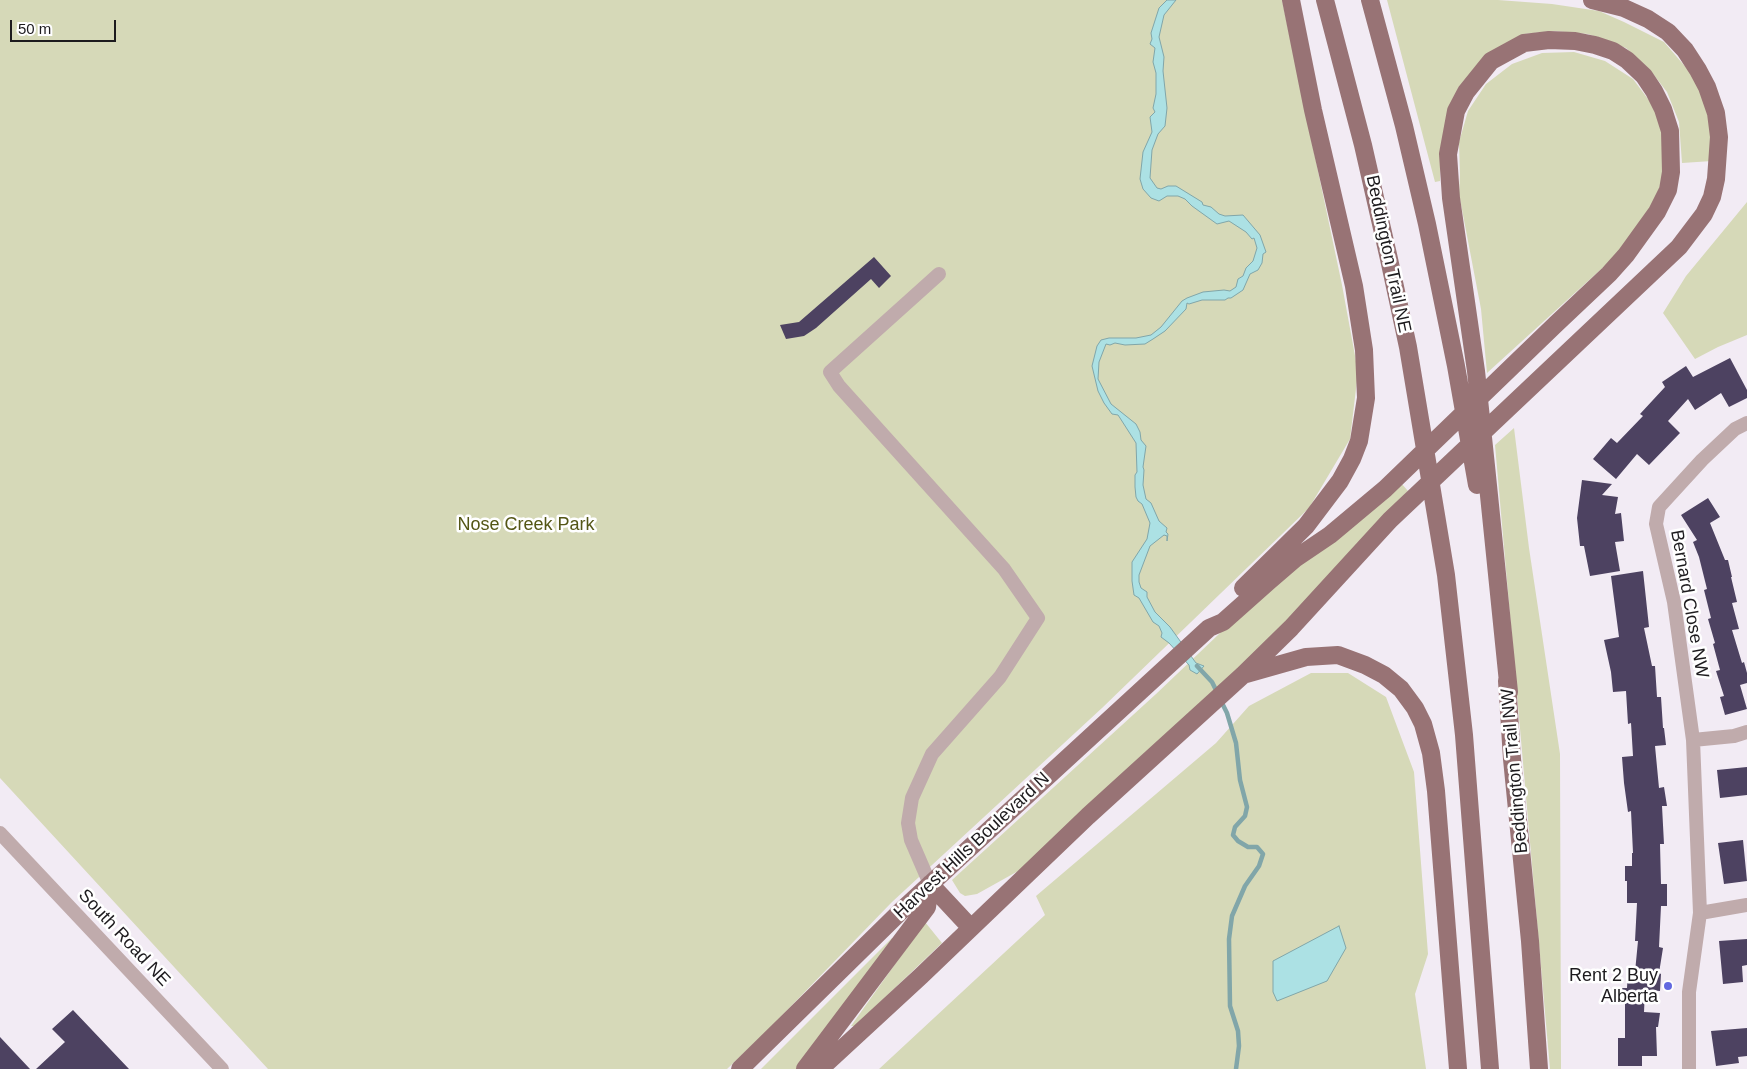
<!DOCTYPE html>
<html>
<head>
<meta charset="utf-8">
<style>
	body { margin:0 }
	#map { position:relative; width:1747px; height:1069px; overflow:hidden; background:#f2ebf4; font-family:Helvetica,sans-serif }
	canvas { display:block }
	.scale { position:absolute; left:10px; top:20px; width:106px; height:22px; box-sizing:border-box; border:2px solid #1d1b1e; border-top:0; padding-left:6px; font-size:15px; line-height:18px; white-space:nowrap; color:#1d1b1e; -webkit-text-stroke:4px #fff; paint-order:stroke }
</style>
</head>
<body>
<div id="map">
<canvas width="1747" height="1069"></canvas>
<div class="scale">50 m</div>
</div>
<script>
const ctx = document.querySelector('canvas').getContext('2d');
ctx.lineJoin = 'round';
function paint(path, color) { ctx.fillStyle = color; ctx.fill(path, 'evenodd'); }
const poly = rows => new Path2D(rows.map(r => 'M' + r).join(''));
function trace(path, color, width, dash) { ctx.strokeStyle = color; ctx.lineWidth = width; ctx.lineCap = dash ? 'butt' : 'round'; ctx.setLineDash(dash || []); ctx.stroke(path); }
function label(font, color, halo, rows, align = 'center') {
  ctx.font = font + ' Helvetica,sans-serif'; ctx.lineWidth = 5; ctx.setLineDash([]); ctx.textBaseline = 'middle'; ctx.strokeStyle = halo; ctx.fillStyle = color; for (const [text, x, y, turn = 0] of rows) {
    ctx.save(); ctx.translate(x, y); ctx.rotate((+turn || 0) * Math.PI / 180); ctx.textAlign = isNaN(turn) ? turn : align; if (halo) ctx.strokeText(text, 0, 0); ctx.fillText(text, 0, 0); ctx.restore();
  }
}
const green = poly([
	[0,0,1282,0,1342,285,1358,372,1350,439,1309,508,1102,708,892,902,766,1032,727,1069,268,1069,0,778],
	[1387,0,1498,0,1552,4,1599,11,1624,22,1664,42,1695,78,1710,116,1712,161,1682,163,1679,122,1667,92,1650,70,1626,48,1588,34,1554,31,1524,34,1488,56,1458,88,1440,151,1440,181,1435,182],
	[1574,52,1605,61,1633,79,1654,107,1665,141,1664,177,1650,210,1632,237,1609,262,1487,373,1481,309,1459,194,1460,175,1459,142,1468,111,1486,84,1512,64,1542,53],
	[1747,202,1747,335,1718,347,1695,359,1663,313,1686,276],
	[1514,428,1529,548,1560,754,1561,1069,1550,1069,1495,445],
	[1401,483,1408,491,1280,630,1020,870,977,894,965,896,960,893,952,880,1156,694,1240,614],
	[1311,673,1348,673,1386,697,1414,772,1428,954,1415,994,1426,1069,879,1069,1045,915,1036,896,1216,743,1249,706],
	[925,922,942,943,855,1026,851,1026],
	[892,938,895,941,798,1069,761,1069]
]);
const water = poly([
	[1167,0,1176,0,1164,15,1159,37,1164,57,1163,71,1167,108,1165,126,1158,134,1152,150,1150,178,1157,188,1161,189,1168,186,1176,186,1202,202,1203,205,1211,207,1219,214,1225,216,1243,215,1260,235,1266,252,1263,254,1262,263,1258,270,1250,274,1243,290,1231,298,1228,298,1225,300,1202,300,1189,304,1187,303,1186,309,1165,331,1153,339,1145,344,1125,345,1115,343,1110,345,1106,344,1099,362,1098,379,1111,404,1136,424,1140,432,1141,440,1146,446,1143,467,1144,470,1143,485,1146,499,1151,503,1159,521,1167,528,1166,532,1168,534,1167,541,1167,536,1164,535,1150,546,1139,575,1139,582,1141,588,1147,592,1147,597,1155,612,1170,627,1196,663,1204,666,1197,674,1190,670,1189,665,1169,643,1161,637,1162,633,1159,626,1153,622,1139,598,1134,595,1132,581,1132,562,1147,539,1150,523,1142,504,1138,501,1136,497,1135,487,1135,475,1137,472,1136,443,1120,418,1118,415,1112,414,1104,403,1098,391,1092,366,1097,346,1101,340,1109,338,1136,338,1151,335,1161,327,1182,301,1187,298,1203,292,1224,290,1230,291,1236,287,1238,279,1243,276,1246,268,1253,261,1257,248,1254,238,1252,239,1246,232,1229,221,1217,224,1192,206,1185,199,1178,196,1167,196,1159,201,1151,198,1143,189,1140,179,1143,152,1152,132,1150,117,1155,112,1153,108,1156,94,1156,73,1153,62,1155,48,1150,44,1152,39,1151,33,1159,8,1167,0],
	[1339,926,1346,948,1327,981,1277,1001,1273,992,1273,961,1339,926]
]);
const stream = poly([
	[1197,666,1212,682,1218,694],
	[1221,701,1227,713,1236,743,1240,780,1247,807,1245,816,1235,827,1233,835,1238,841,1248,847,1257,847,1263,854,1259,866,1245,886,1232,916,1229,939,1230,1006,1238,1031,1239,1046,1236,1069]
]);
const building = poly([
	[874,257,891,276,879,288,871,279,816,328,804,336,786,339,780,325,799,322],
	[1730,358,1747,390,1747,398,1729,407,1721,393,1695,410,1688,399,1668,421,1680,433,1649,465,1637,454,1616,479,1593,459,1611,438,1617,443,1643,416,1640,414,1665,387,1662,382,1686,366,1693,377],
	[1582,480,1612,484,1602,495,1618,497,1615,514,1621,513,1624,541,1615,542,1620,571,1590,576,1584,546,1580,546,1577,518],
	[1708,498,1720,517,1710,523,1725,560,1728,560,1732,577,1731,577,1737,602,1732,603,1739,629,1732,630,1742,663,1744,662,1747,673,1747,683,1740,685,1747,709,1725,715,1720,697,1724,696,1716,671,1720,670,1713,644,1715,643,1708,619,1711,618,1704,590,1707,589,1699,557,1693,542,1697,540,1681,515],
	[1643,571,1649,627,1644,628,1652,666,1655,666,1657,697,1661,697,1663,728,1664,728,1666,745,1655,746,1659,788,1664,787,1667,806,1662,806,1664,844,1660,844,1661,884,1667,884,1667,906,1661,906,1659,947,1663,948,1659,973,1661,974,1660,991,1645,990,1644,1012,1660,1013,1658,1027,1656,1027,1657,1056,1642,1056,1642,1066,1618,1066,1618,1038,1625,1038,1625,1002,1621,1002,1622,988,1627,988,1628,971,1635,972,1638,941,1635,941,1637,903,1627,903,1627,881,1625,881,1625,866,1632,866,1632,853,1633,853,1631,811,1628,812,1624,783,1622,757,1633,756,1631,723,1628,724,1626,691,1613,692,1611,672,1604,640,1619,637,1611,576],
	[1747,767,1747,795,1720,798,1717,770],
	[1743,840,1747,881,1724,884,1718,843],
	[1747,939,1747,965,1742,966,1743,982,1723,984,1719,941],
	[73,1010,129,1069,36,1069,65,1042,52,1029],
	[1747,1028,1747,1056,1738,1057,1739,1063,1716,1066,1711,1031],
	[0,1037,30,1069,0,1069]
]);
const minor = poly([
	[1747,423,1735,429,1702,460,1659,507,1656,524,1674,602,1693,740,1734,736,1747,732],
	[1693,740,1700,913],
	[0,833,222,1069],
	[930,884,911,840,908,823,912,798,932,754,1000,677,1038,618,1004,569,839,386,830,372,939,274],
	[1689,1069,1689,992,1700,913,1747,905]
]);
const major = poly([
	[1325,0,1363,145,1389,259,1408,347,1446,575,1464,735,1490,1069],
	[1370,0,1404,126,1427,224,1456,366,1477,485],
	[1243,588,1306,526,1340,481,1352,459,1359,441,1366,398,1364,350,1354,286,1313,110,1291,0],
	[1246,674,1306,657,1338,655,1365,665,1384,675,1401,689,1415,708,1423,724,1431,753,1436,791,1458,1069],
	[1507,681,1512,759,1530,941,1539,1069],
	[930,884,971,928],
	[740,1069,901,911,1209,628,1223,622,1268,582,1296,558,1330,535,1385,489,1556,324,1609,274,1626,255,1657,212,1668,190,1671,172,1670,131,1663,109,1654,91,1644,76,1627,60,1613,51,1595,45,1575,41,1549,40,1524,43,1491,61,1466,92,1456,111,1448,154,1451,198,1476,371,1486,466,1509,692],
	[805,1069,927,907,930,884],
	[820,1069,921,976,1088,816,1243,675,1291,628,1390,520,1679,247,1704,214,1712,197,1716,179,1719,137,1716,113,1707,87,1698,70,1685,50,1668,32,1648,19,1624,8,1592,0]
]);
const markers = [
	[1668,986,5,"#6268e0"]
];
const streetNames = [
	["Beddington Trail NE",1388,254,78],
	["Bernard Close NW",1689,604,80],
	["Beddington Trail NW",1515,771,-95],
	["Harvest Hills Boulevard N",972,846,-43],
	["South Road NE",124,938,47]
];
const parkNames = [
	["Nose Creek Park",526,525]
];
const poiNames = [
	["Rent 2 Buy",1658,976],
	["Alberta",1658,997]
];
paint(green, '#d6d9b8');
paint(water, '#ace1e4');
trace(water, '#81a6a9', 1);
trace(stream, '#81a6a9', 4.5);
paint(building, '#4d4261');
trace(minor, '#c0abac', 14);
trace(major, '#987375', 18);
for (const [x, y, r, color] of markers) { const dot = new Path2D(); dot.arc(x, y, r, 0, 2 * Math.PI); ctx.fillStyle = color; ctx.fill(dot); trace(dot, '#fff', 2); }
label('18px', '#1d1b1e', '#fff', streetNames);
label('18px', '#545616', '#fff', parkNames);
label('18px', '#1d1b1e', '#fff', poiNames, 'right');
</script>
</body>
</html>
